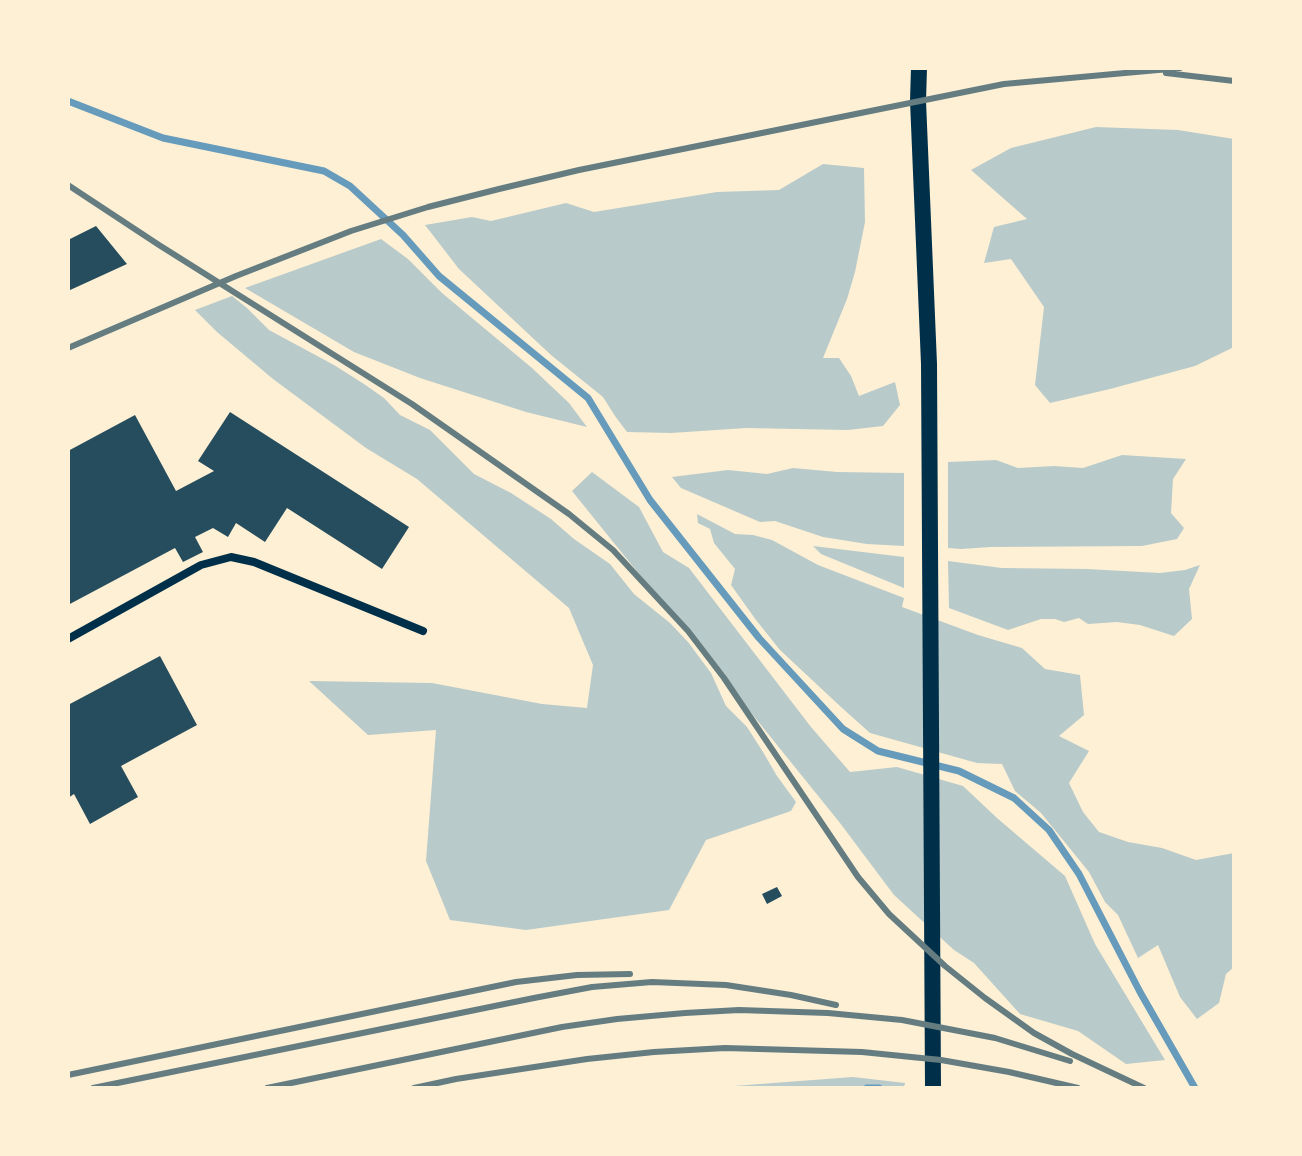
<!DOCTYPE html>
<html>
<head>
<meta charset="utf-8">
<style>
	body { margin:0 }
	#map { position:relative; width:1302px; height:1156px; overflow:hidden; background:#fdf0d5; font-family:"Golos Text",sans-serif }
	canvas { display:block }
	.frame { position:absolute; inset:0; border:70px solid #fdf0d5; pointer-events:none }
</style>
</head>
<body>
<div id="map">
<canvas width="1302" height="1156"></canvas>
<div class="frame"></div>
</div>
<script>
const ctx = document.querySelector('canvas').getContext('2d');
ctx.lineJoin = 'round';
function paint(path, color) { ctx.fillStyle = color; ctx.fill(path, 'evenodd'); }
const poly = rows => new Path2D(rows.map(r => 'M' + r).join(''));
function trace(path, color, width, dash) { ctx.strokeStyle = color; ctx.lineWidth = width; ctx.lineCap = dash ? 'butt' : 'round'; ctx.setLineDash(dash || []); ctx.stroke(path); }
const green = poly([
	[1096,127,1178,130,1234,139,1234,347,1195,366,1110,389,1050,403,1035,385,1044,307,1011,259,984,263,994,227,1027,219,971,170,1011,148],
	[823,164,864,168,865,222,855,272,847,299,823,358,839,358,851,376,859,396,895,382,900,405,883,426,848,430,746,428,671,433,627,432,615,416,603,397,551,355,459,269,425,225,472,217,491,221,566,203,594,212,717,192,779,190],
	[381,239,408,259,442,293,532,368,569,403,587,427,526,412,420,378,354,352,245,288],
	[232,296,247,308,269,330,334,365,364,384,384,398,400,415,430,430,474,474,511,493,551,519,574,539,610,564,634,594,670,623,688,642,711,673,726,706,747,727,763,752,777,776,796,802,791,811,706,840,669,910,526,930,450,920,426,861,436,730,368,735,309,681,432,683,542,704,587,708,593,665,569,608,417,479,366,448,273,379,217,332,195,310],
	[1122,455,1186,459,1173,479,1171,513,1184,528,1177,539,1142,546,991,547,961,549,948,548,948,462,996,460,1018,468,1054,466,1083,468],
	[793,468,837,472,904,473,904,546,867,544,823,537,775,521,760,522,681,488,672,477,728,470,767,474],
	[592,472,639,507,663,552,689,568,811,727,850,772,897,767,963,786,997,818,1065,876,1095,944,1165,1060,1126,1064,1078,1031,1020,1014,974,963,954,950,894,895,840,823,572,491],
	[697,514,735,534,753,535,772,540,818,565,904,598,902,607,978,635,1022,648,1045,669,1080,675,1084,715,1059,736,1089,751,1069,783,1083,812,1099,832,1128,842,1162,848,1196,860,1234,853,1234,967,1226,974,1219,1003,1197,1019,1180,997,1158,945,1138,958,1118,915,1105,902,1089,872,1041,813,1015,791,1002,764,977,763,870,733,841,707,780,650,756,620,731,585,735,569,714,543,710,529,698,523],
	[813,546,904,557,904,588,821,554],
	[948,561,1002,568,1087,569,1160,573,1185,570,1200,565,1189,589,1192,619,1174,636,1140,625,1117,622,1088,624,1079,618,1064,622,1055,619,1041,619,1008,630,949,608],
	[853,1077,905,1083,904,1088,707,1088]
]);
const stream = poly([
	[68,101,163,138,324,171,350,186,403,235,439,276,588,398,650,500,759,638,843,729,878,751,959,771,1014,798,1049,830,1079,874,1140,992,1195,1088],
	[867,1088,879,1088]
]);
const building = poly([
	[96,226,127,264,68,291,68,240],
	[230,412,409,527,382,569,287,508,265,542,236,523,228,537,213,528,195,537,203,552,183,562,175,548,68,605,68,451,135,415,176,491,214,471,198,461],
	[160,656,197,725,121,766,138,797,90,824,74,794,68,798,68,705],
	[777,887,782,896,767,904,762,894]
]);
const minor = poly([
	[68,639,201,565,231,557,254,562,423,631]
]);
const secondary = poly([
	[919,68,918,101,929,364,933,1088]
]);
const rail = poly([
	[1166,73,1234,81],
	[68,185,159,245,412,404,569,514,613,550,688,631,724,678,858,877,889,914,945,966,985,998,1034,1033,1072,1054,1144,1088],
	[68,348,236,276,351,231,428,207,499,189,579,170,1004,84,1180,68],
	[68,1075,516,982,577,975,630,974],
	[93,1088,534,998,592,987,652,982,726,985,791,995,836,1005],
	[267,1088,562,1027,617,1019,685,1013,739,1010,828,1013,902,1020,995,1038,1070,1061],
	[414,1088,456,1079,587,1059,654,1052,725,1048,862,1052,941,1060,1009,1072,1078,1088]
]);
paint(green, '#b9caca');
trace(stream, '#669bbc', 7);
paint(building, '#264d5e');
trace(minor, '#003049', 8);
trace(secondary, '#003049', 16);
trace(rail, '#657d81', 6);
</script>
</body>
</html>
